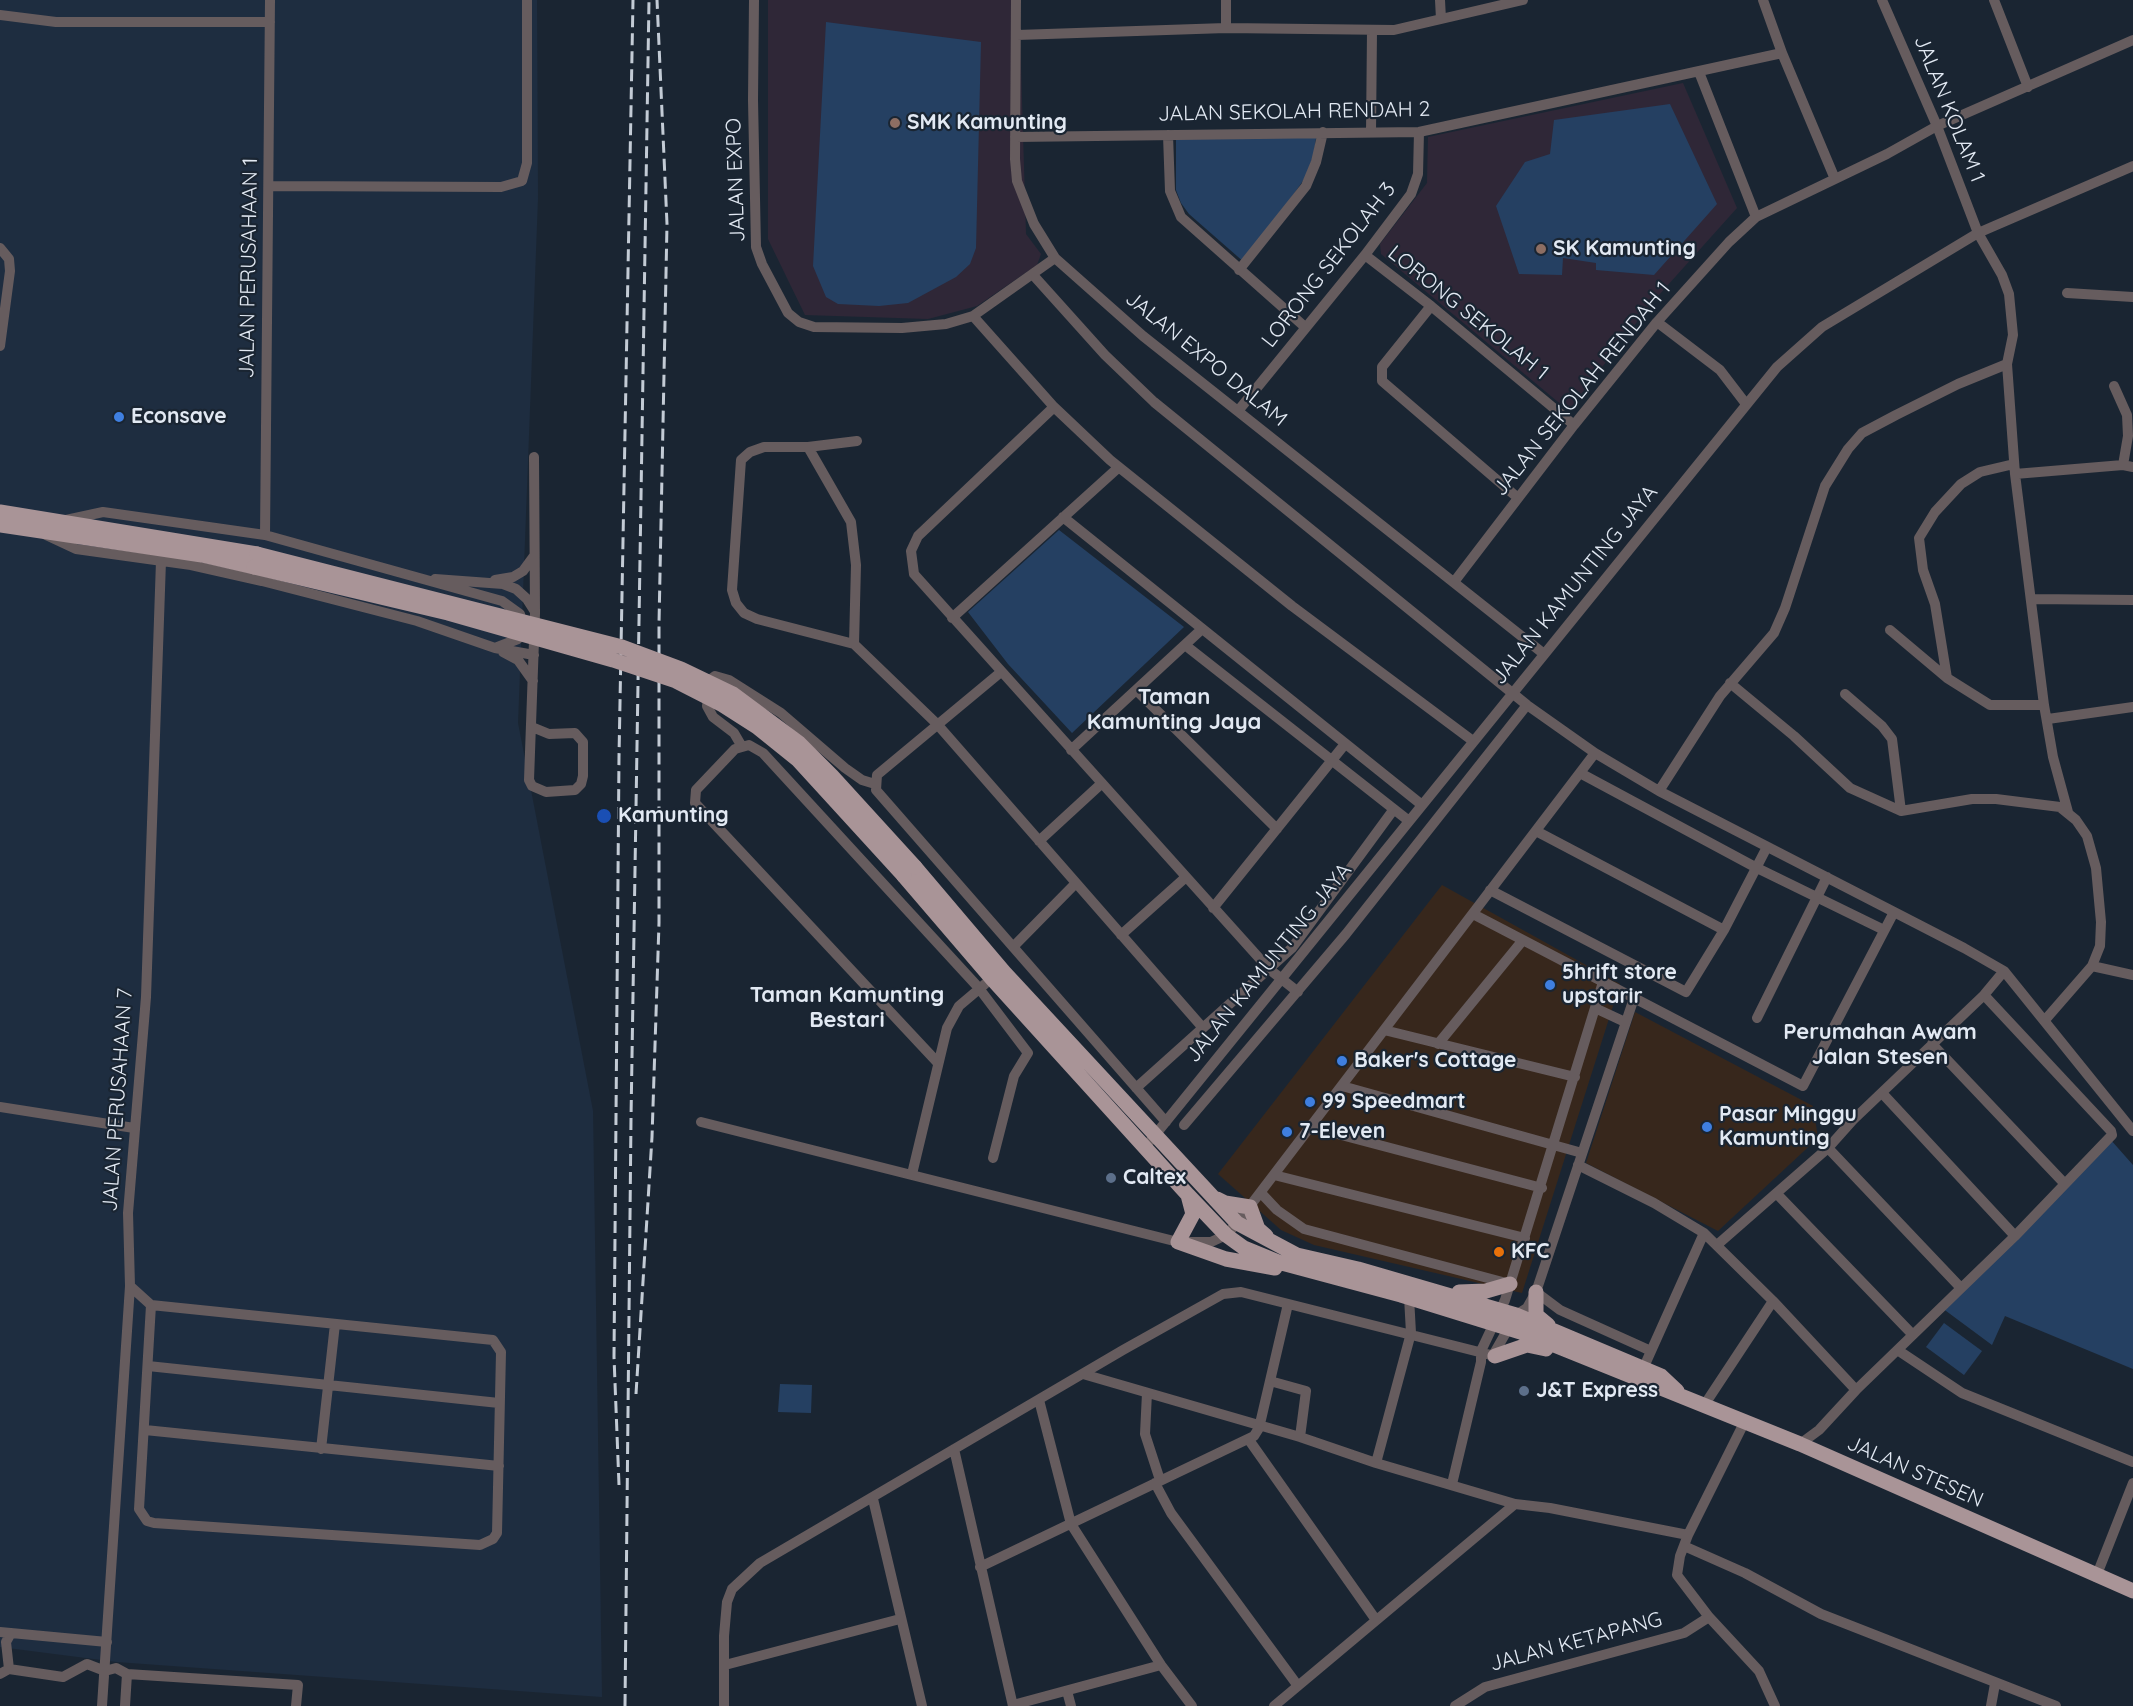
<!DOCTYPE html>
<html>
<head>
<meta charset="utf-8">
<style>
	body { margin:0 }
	canvas { display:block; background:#1a2532 }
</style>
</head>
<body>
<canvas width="2133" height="1706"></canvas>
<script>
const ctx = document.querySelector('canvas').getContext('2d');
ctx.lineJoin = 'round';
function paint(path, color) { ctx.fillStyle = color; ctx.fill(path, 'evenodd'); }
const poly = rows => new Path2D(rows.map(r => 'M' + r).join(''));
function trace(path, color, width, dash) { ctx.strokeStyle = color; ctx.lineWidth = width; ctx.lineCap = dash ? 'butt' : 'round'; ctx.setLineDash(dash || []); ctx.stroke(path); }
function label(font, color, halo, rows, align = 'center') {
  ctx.font = font + ' Quicksand,sans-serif'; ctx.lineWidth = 4.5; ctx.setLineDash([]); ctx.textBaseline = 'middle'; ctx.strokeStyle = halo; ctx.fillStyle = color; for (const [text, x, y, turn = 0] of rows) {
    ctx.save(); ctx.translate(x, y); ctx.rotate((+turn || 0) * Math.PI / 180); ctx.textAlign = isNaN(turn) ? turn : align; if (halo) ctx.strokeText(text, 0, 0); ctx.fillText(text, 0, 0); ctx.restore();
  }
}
const commercial = poly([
	[1442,885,1620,984,1522,1293,1314,1245,1281,1230,1218,1174],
	[1635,1012,1813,1106,1818,1138,1718,1231,1586,1163]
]);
const built = poly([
	[0,0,537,0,538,198,518,723,593,1111,602,1697,117,1662,0,1647]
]);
const education = poly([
	[768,0,1019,0,1026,234,1041,254,1037,265,977,306,928,319,805,315,768,239],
	[1683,83,1737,208,1650,305,1572,406,1564,407,1381,254,1380,244,1427,183,1428,137]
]);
const green = poly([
	[826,22,981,42,976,248,970,264,956,277,908,303,879,306,838,304,826,297,813,266],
	[1670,104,1717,204,1654,275,1596,270,1596,263,1563,258,1562,275,1519,274,1496,206,1525,162,1550,154,1554,120],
	[1176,138,1316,138,1314,154,1305,178,1245,263,1189,214,1181,203,1176,190],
	[1059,530,1184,627,1072,733,1008,664,968,612],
	[2110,1139,2133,1165,2133,1369,2005,1316,1992,1345,1938,1305],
	[1944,1323,1982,1351,1964,1375,1926,1347],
	[780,1384,812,1385,811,1413,778,1412]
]);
const street = poly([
	[754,0,753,100,756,247,762,264,788,313,799,322,814,327,902,328,946,324,973,316,1055,258],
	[1016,0,1015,159,1017,181,1034,224,1055,258,1143,336,1544,654],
	[1440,0,1441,19],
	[1763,0,1782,53,1835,179],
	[1882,0,1937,126,1978,233,2002,275,2009,294,2013,335,2007,364,2015,474,2044,705,2053,757,2068,812],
	[1994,0,2028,87],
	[0,15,56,22,270,22],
	[1226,28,1226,0],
	[1017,35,1226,28,1394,30,1523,0],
	[1699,72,1756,217],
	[1371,132,1372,31],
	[1168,135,1170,191,1181,217,1305,327],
	[1015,137,1419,132,1782,53],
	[270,186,501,187,522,181,527,163,527,0],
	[0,248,9,259,10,271,0,346],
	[1365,255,1431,306,1574,425],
	[1239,270,1306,186,1316,162,1323,132],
	[1034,276,1105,355,1154,402,1527,705,1595,753,1659,791,1964,948,2004,971,2133,1131],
	[2067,293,2133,297],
	[1431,306,1382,367,1382,381,1518,498],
	[973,316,1054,407,1110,460,1292,606,1473,741],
	[1657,322,1720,370,1746,404],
	[2114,386,2127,415,2128,436,2123,465],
	[1054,407,918,536,911,551,914,574,1269,969,1298,992],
	[1238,411,1365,255,1411,194,1418,174,1419,132],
	[808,447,851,522,856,565,854,644,937,724,1203,1028],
	[2015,474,2123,465,2133,467],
	[1063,517,1422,805],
	[66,520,103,512,265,535,502,601,520,614,522,625,518,639,495,648],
	[46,535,76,549,191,565,262,581,417,621,495,648,534,655],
	[265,535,270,0],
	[435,579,503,584,516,589,527,599,534,610],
	[495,580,513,577,523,571,534,556],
	[1454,582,1574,425,1657,322,1729,242,1756,217,1887,154,1937,126,2133,40],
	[2032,599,2133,600],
	[952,618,1119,467],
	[1890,630,1947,678,1990,705,2044,705],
	[854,644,757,619,744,613,736,603,732,590,741,460,750,452,764,447,808,447,857,441],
	[1185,645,1409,821],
	[503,652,518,660,533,681],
	[1001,672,877,775,876,790,1166,1122],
	[1947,678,1935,604,1923,570,1919,538,1935,512,1961,484,1980,472,2014,464],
	[1730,683,1794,736,1850,788,1901,811,1972,799,1996,799,2060,807,2076,820,2087,836,2096,868,2101,922,2100,946,2092,966,2045,1020],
	[1136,690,1277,829],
	[1845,694,1882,726,1892,739,1901,811],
	[2048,719,2133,707],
	[532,727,549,734,575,733,583,742,583,776,581,784,575,790,546,792,532,786,529,780,535,613,534,457],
	[741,745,734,733,713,717,707,706,711,679,715,676,729,680,781,713,845,768,862,780,875,784],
	[1071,750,1202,629],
	[1580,773,1755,867,1884,930],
	[1659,791,1720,696,1774,633,1785,608,1825,486,1848,449,1862,433,1896,415,1958,384,2007,364],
	[1536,831,1724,930],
	[1039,841,1101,784],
	[1490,890,1686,992,1724,930,1767,847],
	[1213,908,1345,744],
	[1473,914,1803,1086,1894,912],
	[1121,935,1186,877],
	[1013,947,1075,884],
	[2092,966,2133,975],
	[1595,1008,1625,1022],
	[1757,1018,1827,877],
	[1384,1030,1575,1077],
	[1438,1044,1523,940],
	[1932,1044,2064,1183],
	[938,1063,695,803,696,790,735,749,749,745,763,753,978,987,1028,1053,1014,1076,993,1158],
	[1342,1086,1582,1153],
	[1136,1088,1292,948,1394,809],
	[1882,1093,2015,1236],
	[0,1107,134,1128],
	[701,1122,1178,1242,1211,1242,1226,1235,1237,1223,1595,753],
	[1184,1125,1346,934,1527,705],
	[1311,1127,1542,1188],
	[1151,1140,1777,367,1822,327,1978,233,2133,166],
	[1828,1148,1960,1287],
	[1578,1165,1654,1203,1704,1233,1773,1301,1856,1390],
	[912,1174,947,1028,959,1006,985,984],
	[1274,1175,1525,1238],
	[1261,1193,1277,1210,1304,1229,1510,1284],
	[1777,1194,1912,1334],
	[1717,1245,1828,1148,1853,1120,1984,995,2004,971],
	[130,1286,151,1305,493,1340,501,1352,497,1533,493,1539,480,1545,154,1523,147,1521,139,1509,151,1305],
	[1536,1292,1560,1310,1651,1351],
	[1899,1351,1962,1393,2133,1462],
	[1492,1357,1516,1315,1527,1308,1536,1292,1634,998],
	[148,1366,499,1403],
	[1643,1369,1704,1233],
	[1083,1374,1300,1437,1376,1463,1515,1504,1550,1508,1688,1535],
	[1270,1381,1306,1391,1300,1437],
	[1147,1393,1145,1434,1160,1480],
	[1039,1400,1071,1524,1161,1665,1192,1706],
	[1705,1404,1773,1301],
	[1745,1421,1688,1535,1680,1556,1677,1575,1709,1617,1759,1671,1775,1706],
	[145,1430,499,1466],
	[1249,1440,1376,1620],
	[1800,1444,1819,1430,1856,1390,2015,1236,2112,1135,2111,1131,1984,995],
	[321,1449,335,1324],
	[954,1449,1013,1706],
	[1376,1463,1411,1333,1409,1297],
	[1155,1483,1171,1513,1298,1686],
	[1452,1484,1481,1362,1481,1351,1505,1300,1603,982],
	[873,1499,922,1706],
	[1684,1546,1745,1573,1821,1614,2056,1706],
	[980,1567,1254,1436,1259,1428,1288,1304],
	[2096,1577,2133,1483],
	[0,1632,107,1642],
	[725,1665,900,1619],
	[9,1669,6,1642,11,1633],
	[0,1674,9,1669,63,1677,87,1664,105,1671,116,1668,127,1674,298,1685,296,1706],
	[1067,1691,1071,1706],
	[1013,1705,1161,1665],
	[102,1706,130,1286,128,1213,146,997,161,561],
	[125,1706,127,1674],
	[724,1706,724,1636,727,1602,732,1589,760,1563,1123,1350,1223,1294,1241,1292,1495,1356],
	[1274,1706,1515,1504],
	[1455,1706,1485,1687,1684,1633,1709,1617],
	[1991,1706,1995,1684]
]);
const primary = poly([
	[0,512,257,554],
	[0,525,202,555,254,567],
	[915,867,1004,972,1237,1223,1297,1255,1358,1269,1516,1315,1661,1376,1677,1391],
	[904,876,994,981,1188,1195,1226,1235,1244,1248,1278,1262,1401,1295,1527,1334,1800,1444,2133,1591],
	[1188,1195,1193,1214,1178,1242,1226,1259,1275,1268],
	[1217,1199,1225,1203,1250,1207,1258,1229,1266,1236],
	[1459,1292,1486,1291,1510,1284],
	[1536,1292,1536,1315,1548,1325],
	[1495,1356,1527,1345,1546,1349]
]);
const rail = poly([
	[636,1394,652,1137,659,923,659,624,667,224,657,0],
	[619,1485,614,1357,619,757,633,0],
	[625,1706,631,1119,649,0]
]);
const primaryBridge = poly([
	[257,554,622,647,681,669,733,694,799,743,832,776,915,867],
	[254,567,448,613,613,660,676,681,721,704,757,727,798,760,904,876]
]);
const markers = [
	[895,123,6,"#8d6e63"],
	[1541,249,6,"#8d6e63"],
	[119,417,6,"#3f7fe0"],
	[604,816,8,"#1a4fb4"],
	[1550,985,6,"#3f7fe0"],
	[1342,1061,6,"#3f7fe0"],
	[1310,1102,6,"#3f7fe0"],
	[1707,1127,6,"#3f7fe0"],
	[1287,1132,6,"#3f7fe0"],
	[1111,1178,6,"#5c6f8a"],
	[1499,1252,6,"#e8710a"],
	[1524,1391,6,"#5c6f8a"]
];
const streetNames = [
	["JALAN KOLAM 1",1949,109,68],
	["JALAN SEKOLAH RENDAH 2",1294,112,-1],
	["JALAN EXPO",736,180,-92],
	["LORONG SEKOLAH 3",1329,265,-52],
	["JALAN PERUSAHAAN 1",249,268,-89],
	["LORONG SEKOLAH 1",1468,313,39],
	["JALAN EXPO DALAM",1206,359,39],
	["JALAN SEKOLAH RENDAH 1",1582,389,-51],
	["JALAN KAMUNTING JAYA",1575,585,-51],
	["JALAN KAMUNTING JAYA",1269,963,-51],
	["JALAN PERUSAHAAN 7",118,1100,-86],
	["JALAN STESEN",1915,1472,24],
	["JALAN KETAPANG",1576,1642,-15]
];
const poiNames = [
	["SMK Kamunting",907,123],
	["SK Kamunting",1553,249],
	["Econsave",131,417],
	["Kamunting",618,816],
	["5hrift store",1562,973],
	["upstarir",1562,997],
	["Baker's Cottage",1354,1061],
	["99 Speedmart",1322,1102],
	["Pasar Minggu",1719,1115],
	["Kamunting",1719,1139],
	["7-Eleven",1299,1132],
	["Caltex",1123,1178],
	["KFC",1511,1252],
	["J&T Express",1536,1391]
];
const neighbourhoodNames = [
	["Taman",1174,697],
	["Kamunting Jaya",1174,722],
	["Taman Kamunting",847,995],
	["Bestari",847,1020],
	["Perumahan Awam",1880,1032],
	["Jalan Stesen",1880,1057]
];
paint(commercial, '#37271c');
paint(built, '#1e2d40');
paint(education, '#2f2737');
paint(green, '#254062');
trace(street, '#665c5e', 10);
trace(primary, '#a99497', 15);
trace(rail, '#c3cbd5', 3, [12, 6]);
trace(primaryBridge, '#a99497', 15);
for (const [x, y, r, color] of markers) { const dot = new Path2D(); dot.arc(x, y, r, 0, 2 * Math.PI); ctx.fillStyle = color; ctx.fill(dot); trace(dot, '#1a2532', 2); }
label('21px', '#e2e9f3', '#1a2532', streetNames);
label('bold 21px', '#e2e9f3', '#1a2532', poiNames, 'left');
label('bold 22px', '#e2e9f3', '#1a2532', neighbourhoodNames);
</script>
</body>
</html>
